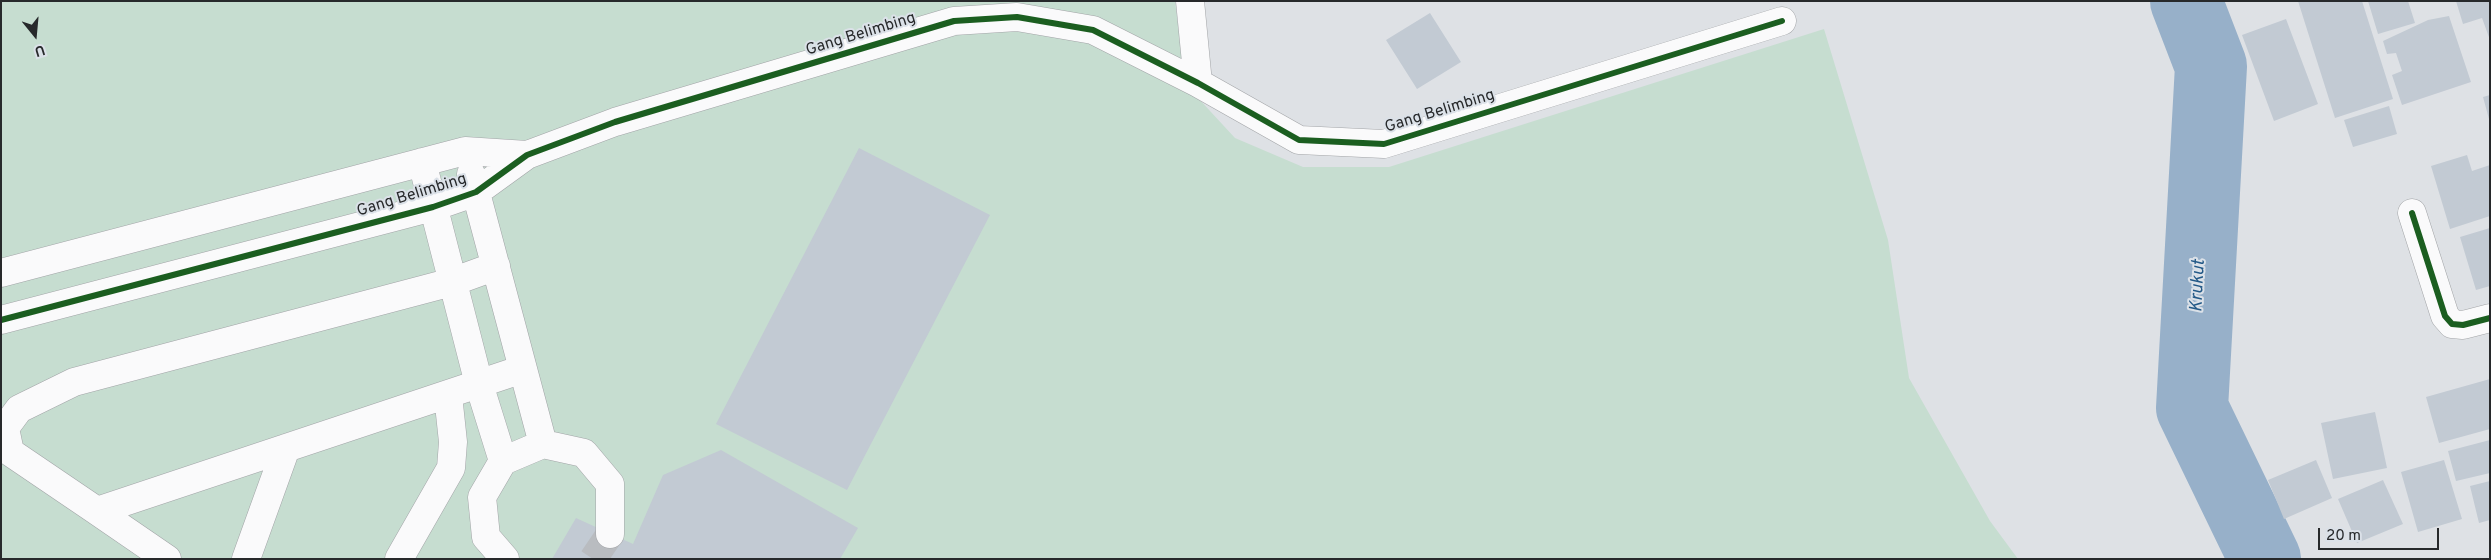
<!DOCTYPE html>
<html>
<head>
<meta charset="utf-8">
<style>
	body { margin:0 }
	#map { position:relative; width:2491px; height:560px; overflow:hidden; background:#dee1e5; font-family:Overpass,sans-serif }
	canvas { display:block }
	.frame { position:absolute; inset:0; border:2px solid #27292b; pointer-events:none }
	.north { position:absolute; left:10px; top:10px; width:50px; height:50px; -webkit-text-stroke:4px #dbe1e8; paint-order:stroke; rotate:163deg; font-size:14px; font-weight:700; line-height:20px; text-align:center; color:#27292b }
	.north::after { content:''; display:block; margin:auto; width:18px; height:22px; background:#27292b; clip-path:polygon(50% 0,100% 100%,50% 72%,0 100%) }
	.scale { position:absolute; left:2318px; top:528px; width:121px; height:22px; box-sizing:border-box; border:2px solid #27292b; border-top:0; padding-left:6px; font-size:15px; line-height:18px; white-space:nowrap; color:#27292b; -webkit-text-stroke:4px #dbe1e8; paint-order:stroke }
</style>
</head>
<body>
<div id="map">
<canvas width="2491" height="560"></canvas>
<div class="frame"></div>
<div class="north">U</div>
<div class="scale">20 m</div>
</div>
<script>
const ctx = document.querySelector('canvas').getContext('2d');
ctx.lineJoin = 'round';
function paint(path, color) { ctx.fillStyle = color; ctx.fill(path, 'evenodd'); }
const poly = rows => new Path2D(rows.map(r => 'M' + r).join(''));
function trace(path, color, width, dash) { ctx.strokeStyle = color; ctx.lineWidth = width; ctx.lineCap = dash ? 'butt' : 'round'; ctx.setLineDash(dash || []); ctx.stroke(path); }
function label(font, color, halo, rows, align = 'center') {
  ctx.font = font + ' Overpass,sans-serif'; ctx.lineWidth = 4; ctx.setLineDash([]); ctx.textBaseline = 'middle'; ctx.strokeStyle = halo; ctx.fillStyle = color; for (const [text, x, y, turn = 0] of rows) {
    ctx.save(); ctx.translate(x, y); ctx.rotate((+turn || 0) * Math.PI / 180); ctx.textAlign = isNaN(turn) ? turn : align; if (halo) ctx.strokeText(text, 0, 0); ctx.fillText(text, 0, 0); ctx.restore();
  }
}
const green = poly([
	[1,1,1175,1,1186,85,1235,138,1303,167,1389,167,1824,29,1888,240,1909,378,1990,521,2018,559,1,559]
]);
const river = poly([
	[2186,1,2211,66,2192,408,2265,559]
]);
const building = poly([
	[2298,1,2362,1,2393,99,2335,118],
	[2368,1,2408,1,2415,23,2378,34],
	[2456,1,2490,1,2490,40,2482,18,2463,24],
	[1430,13,1461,62,1417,89,1386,40],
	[2449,16,2471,82,2402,105,2392,75,2402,71,2396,53,2387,54,2383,41,2428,20],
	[2286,19,2318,104,2274,121,2242,35],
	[2490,95,2490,119,2489,119,2483,97],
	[2389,106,2397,134,2353,147,2344,120],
	[859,148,990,215,847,490,716,424],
	[2467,155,2472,171,2490,165,2490,216,2450,229,2431,166],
	[2490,228,2490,286,2476,290,2460,237],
	[2490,379,2490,429,2439,443,2426,397],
	[2375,412,2387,468,2333,479,2321,423],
	[2490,440,2490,473,2456,481,2448,451],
	[721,450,858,528,840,559,552,559,576,518,633,544,663,475],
	[2316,460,2332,498,2284,519,2268,480],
	[2444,460,2462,519,2418,532,2401,472],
	[2383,480,2403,524,2357,543,2338,499],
	[2490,481,2490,520,2479,523,2470,486]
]);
const minorTunnel = poly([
	[593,559,610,534]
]);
const minor = poly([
	[1190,1,1198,83],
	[422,162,479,384,503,461],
	[471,174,543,444],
	[2412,213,2445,316,2452,324,2463,325,2490,318],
	[496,266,452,282,74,382,19,409,5,428,10,452,97,511,523,369],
	[1,273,465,151,527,155],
	[1,320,433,207,476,192,527,155,615,122,954,21,1017,17,1093,30,1198,83,1299,140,1384,144,1782,21],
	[97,511,167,559],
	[246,559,286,448],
	[399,559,451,468,453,442,448,395],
	[505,559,486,537,482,497,503,461,543,444,584,453,610,484,610,534]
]);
const cycleway = poly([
	[2412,213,2445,316,2452,324,2463,325,2490,318],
	[1,320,433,207,476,192,527,155,615,122,954,21,1017,17,1093,30,1198,83,1299,140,1384,144,1782,21]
]);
const streetNames = [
	["Gang Belimbing",861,35,-17],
	["Gang Belimbing",1440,112,-17],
	["Gang Belimbing",412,196,-17]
];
const waterNames = [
	["Krukut",2199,286,-87]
];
paint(green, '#c6ddd0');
trace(river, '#97b0c9', 72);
paint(building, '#c2cad3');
trace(minorTunnel, '#b9bcc0', 28, [28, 14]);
trace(minor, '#a2a4a7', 29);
trace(minor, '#fafafb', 28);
trace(cycleway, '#1b5e20', 6);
label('16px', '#27292b', '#dbe1e8', streetNames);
label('italic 18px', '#235987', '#dbe1e8', waterNames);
</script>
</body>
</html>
